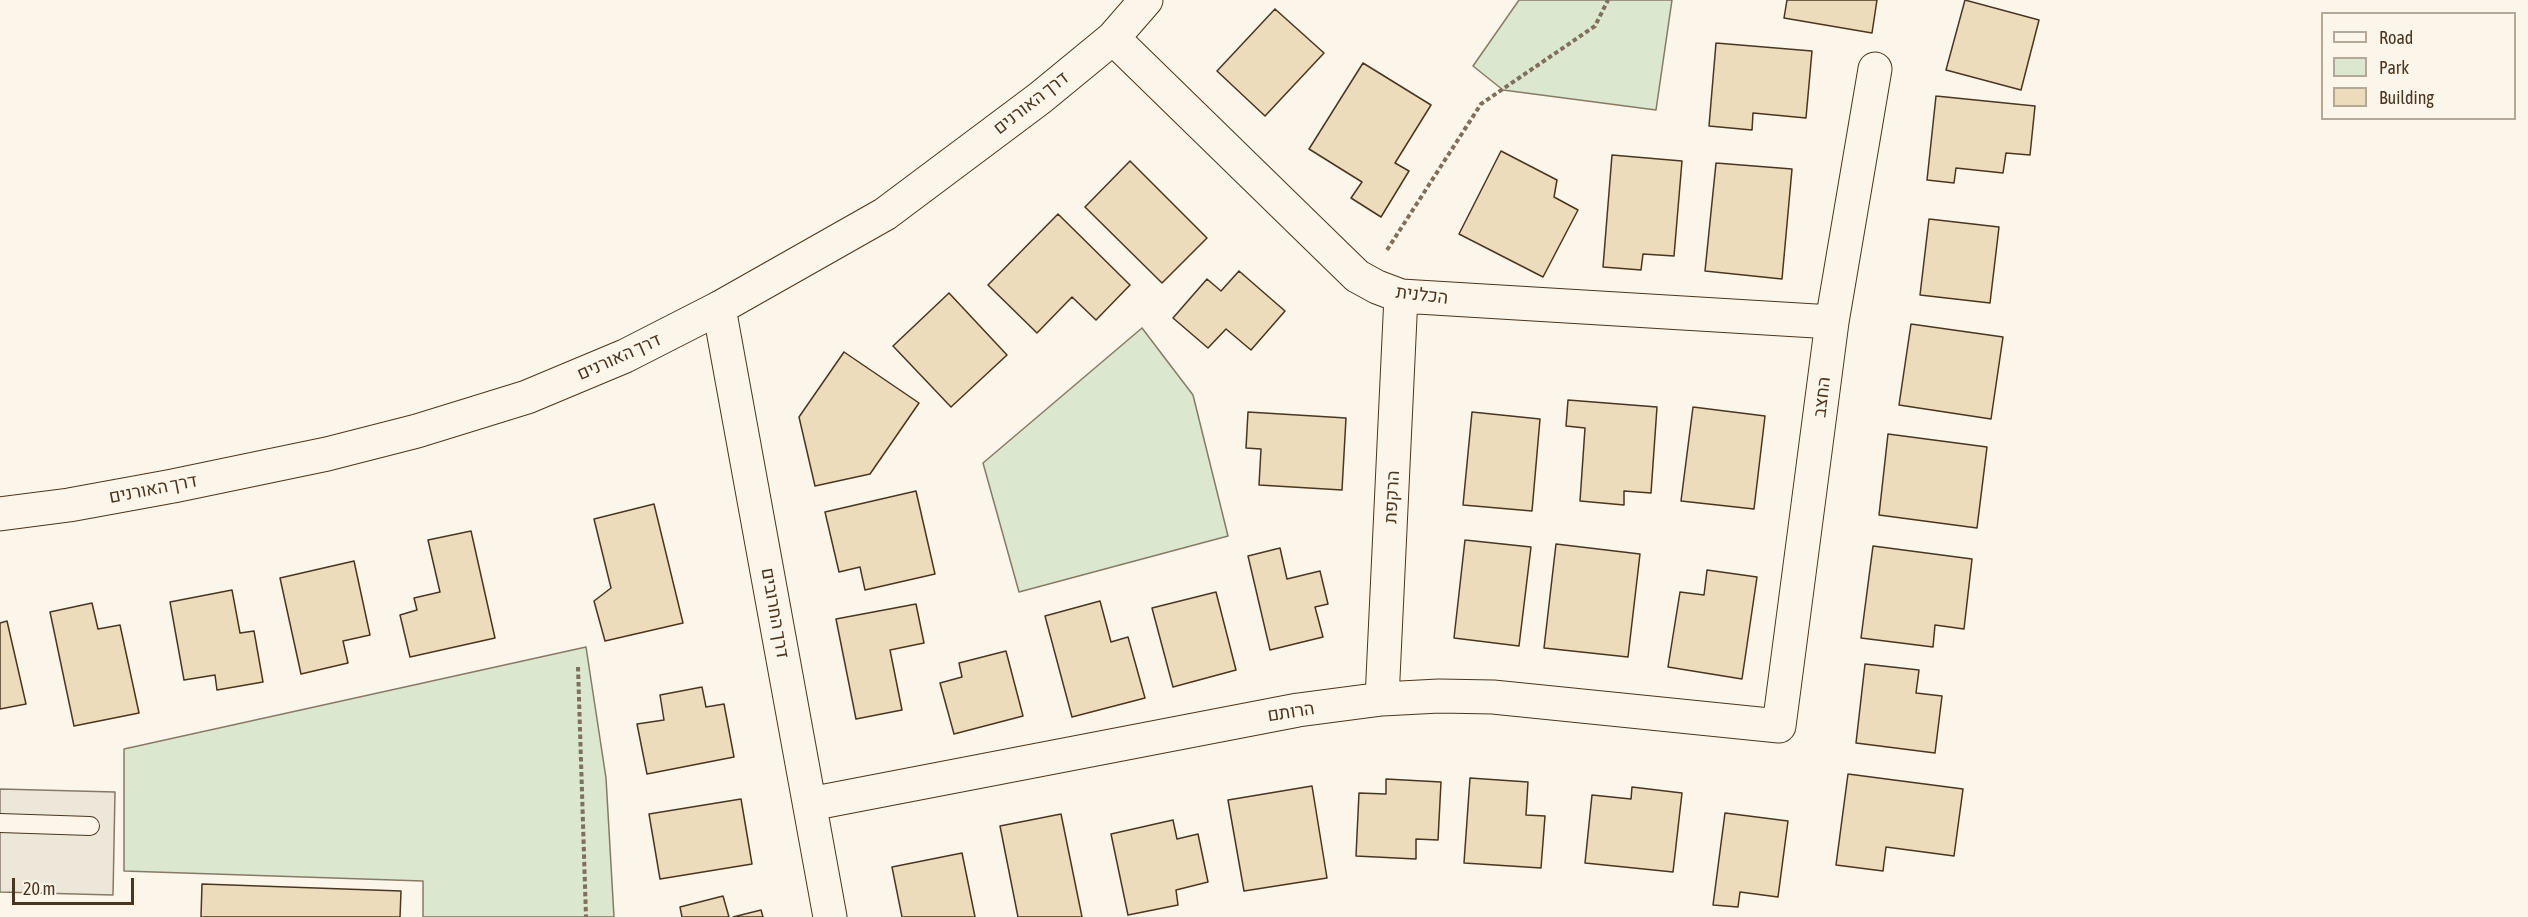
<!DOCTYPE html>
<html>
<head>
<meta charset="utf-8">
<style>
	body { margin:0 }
	#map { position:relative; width:2528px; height:917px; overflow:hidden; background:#fbf6e9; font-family:"Asap Condensed",sans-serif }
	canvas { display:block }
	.legend { position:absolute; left:2321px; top:12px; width:195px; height:108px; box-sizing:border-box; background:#fbf6e9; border:2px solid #b4a999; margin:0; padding:8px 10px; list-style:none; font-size:18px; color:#4a3520 }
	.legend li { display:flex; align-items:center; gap:12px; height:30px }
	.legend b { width:30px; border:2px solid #b4a999 }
	.scale { position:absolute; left:12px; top:878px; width:122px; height:27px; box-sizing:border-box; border:3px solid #4a3520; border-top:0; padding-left:8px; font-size:18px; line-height:21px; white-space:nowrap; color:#4a3520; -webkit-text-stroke:4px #fbf6e9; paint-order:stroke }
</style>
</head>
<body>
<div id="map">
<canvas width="2528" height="917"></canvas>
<ul class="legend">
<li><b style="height:8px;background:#fbf6e9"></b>Road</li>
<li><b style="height:16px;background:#dce7d0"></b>Park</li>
<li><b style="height:16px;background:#ecdcbc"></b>Building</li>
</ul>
<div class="scale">20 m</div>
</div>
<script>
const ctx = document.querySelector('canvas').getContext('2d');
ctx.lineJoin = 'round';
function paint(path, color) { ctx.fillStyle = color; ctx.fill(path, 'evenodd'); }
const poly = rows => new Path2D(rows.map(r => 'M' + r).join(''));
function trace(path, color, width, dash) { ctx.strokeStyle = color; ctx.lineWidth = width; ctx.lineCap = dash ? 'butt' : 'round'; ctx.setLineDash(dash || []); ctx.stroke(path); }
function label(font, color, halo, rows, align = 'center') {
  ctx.font = font + ' "Asap Condensed",Heebo,sans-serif'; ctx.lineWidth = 4.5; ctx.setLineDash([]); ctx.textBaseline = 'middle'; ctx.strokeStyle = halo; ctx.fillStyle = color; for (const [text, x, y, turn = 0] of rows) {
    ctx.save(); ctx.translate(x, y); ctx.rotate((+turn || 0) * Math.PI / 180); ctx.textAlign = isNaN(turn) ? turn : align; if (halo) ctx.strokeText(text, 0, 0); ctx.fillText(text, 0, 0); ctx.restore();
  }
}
const green = poly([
	[1519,0,1672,0,1656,110,1503,90,1473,66,1519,0],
	[1142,328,1193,395,1228,536,1019,592,983,463,1142,328],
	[586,647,606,778,614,917,423,917,423,881,124,871,124,749,586,647]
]);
const parking = poly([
	[0,789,115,792,113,895,0,892,0,789]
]);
const building = poly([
	[1787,0,1877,0,1872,33,1784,18,1787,0],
	[1965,0,2039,20,2021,90,1946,70,1965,0],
	[1275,9,1324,53,1265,116,1217,71,1275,9],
	[1716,43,1812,51,1806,118,1753,113,1752,130,1709,126,1716,43],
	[1363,63,1431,105,1395,163,1409,171,1381,217,1351,198,1362,182,1309,149,1363,63],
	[1936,96,2035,106,2030,155,2006,153,2003,173,1956,168,1954,183,1927,180,1936,96],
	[1501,151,1557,180,1554,197,1578,210,1543,277,1459,234,1501,151],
	[1612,155,1682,161,1674,256,1643,254,1641,270,1603,267,1612,155],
	[1130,161,1207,238,1162,283,1085,207,1130,161],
	[1716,163,1792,169,1782,279,1705,271,1716,163],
	[1058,214,1130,285,1096,320,1072,297,1037,333,988,285,1058,214],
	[1929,219,1999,227,1990,303,1920,295,1929,219],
	[1239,271,1285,311,1251,350,1226,329,1208,348,1173,318,1207,279,1221,291,1239,271],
	[949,293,1007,355,951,407,893,346,949,293],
	[1911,324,2003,337,1991,419,1899,405,1911,324],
	[844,352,919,403,870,474,815,486,799,417,844,352],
	[1568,400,1657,407,1651,493,1624,491,1624,505,1580,501,1585,428,1566,426,1568,400],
	[1693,407,1765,416,1754,509,1681,501,1693,407],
	[1248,412,1346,418,1342,490,1259,485,1261,449,1246,448,1248,412],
	[1472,412,1540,419,1532,511,1463,505,1472,412],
	[1888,434,1987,447,1977,528,1879,515,1888,434],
	[916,491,935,574,865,590,860,567,839,572,825,512,916,491],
	[654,504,683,623,605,641,594,601,611,588,594,519,654,504],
	[471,531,495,638,410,657,400,615,417,610,414,598,440,592,428,540,471,531],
	[1465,540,1531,547,1519,646,1454,638,1465,540],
	[1556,544,1640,554,1628,657,1544,648,1556,544],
	[1873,546,1972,559,1964,629,1935,625,1933,647,1861,638,1873,546],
	[1280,548,1287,579,1320,571,1328,604,1315,607,1323,637,1270,650,1248,556,1280,548],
	[354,561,370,635,343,641,348,663,301,674,280,578,354,561],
	[1707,570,1757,577,1742,679,1668,667,1680,592,1704,595,1707,570],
	[232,590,240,633,254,631,263,682,217,690,215,675,184,680,170,602,232,590],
	[1216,592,1236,670,1173,687,1152,608,1216,592],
	[1100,601,1111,642,1128,637,1145,698,1072,717,1045,616,1100,601],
	[92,603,98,629,120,625,139,713,74,726,50,612,92,603],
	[916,604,924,643,890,650,902,710,856,719,836,619,916,604],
	[7,621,26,704,0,709,0,623,7,621],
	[1006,651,1023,716,954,734,940,683,962,677,959,663,1006,651],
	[1865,664,1919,670,1916,693,1942,696,1935,753,1856,743,1865,664],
	[702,687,706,707,724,704,734,757,647,774,637,724,664,720,660,695,702,687],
	[1848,774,1963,789,1954,856,1886,847,1883,871,1836,865,1848,774],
	[1470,778,1528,782,1526,815,1545,816,1541,868,1464,863,1470,778],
	[1386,779,1441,782,1438,840,1416,839,1416,859,1356,856,1359,793,1386,794,1386,779],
	[1312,786,1327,878,1244,891,1228,800,1312,786],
	[1632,787,1682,793,1673,872,1585,863,1592,795,1631,799,1632,787],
	[741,799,752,864,660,879,649,814,741,799],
	[1725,813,1788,821,1778,897,1740,892,1738,907,1713,905,1725,813],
	[1061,814,1082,917,1018,917,1000,826,1061,814],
	[1173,820,1177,839,1198,834,1208,882,1176,890,1178,905,1128,915,1111,834,1173,820],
	[962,853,975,917,902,917,892,867,962,853],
	[202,884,401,891,400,917,201,917,202,884],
	[723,896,729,917,682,917,680,907,723,896],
	[761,910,763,917,733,917,761,910]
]);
const path = poly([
	[1387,250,1481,104,1595,26,1608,0],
	[578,667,586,917]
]);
const lane = poly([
	[0,823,90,826]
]);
const street = poly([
	[1113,38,1357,276,1377,287,1401,296,1832,322],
	[1382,699,1401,296],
	[810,804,1298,710,1382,699,1439,696,1493,697,1779,726,1832,322,1875,69],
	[830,917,719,308,885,214,1040,98,1113,38,1146,0]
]);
const secondary = poly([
	[0,514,69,505,173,486,327,454,417,431,527,397,625,356,719,308]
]);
const streetNames = [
	["דרך האורנים",1031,103,-38],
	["הכלנית",1422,295,7],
	["דרך האורנים",619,357,-24],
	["החצב",1822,397,-83],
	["דרך האורנים",153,489,-11],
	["הרקפת",1392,497,-87],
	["דרך החרובים",775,613,80],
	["הרותם",1291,712,-9]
];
paint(green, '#dce7d0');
trace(green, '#887966', 1.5);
paint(parking, '#ede7d9');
trace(parking, '#887966', 1.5);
paint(building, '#ecdcbc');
trace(building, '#4a3520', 1.5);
trace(lane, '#4a3520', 20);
trace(street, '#4a3520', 35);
trace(secondary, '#4a3520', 35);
trace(path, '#7f6f5c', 4, [4.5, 3]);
trace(lane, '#fbf6e9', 18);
trace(street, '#fbf6e9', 33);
trace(secondary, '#fbf6e9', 33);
label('18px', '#4a3520', '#fbf6e9', streetNames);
</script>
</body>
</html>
